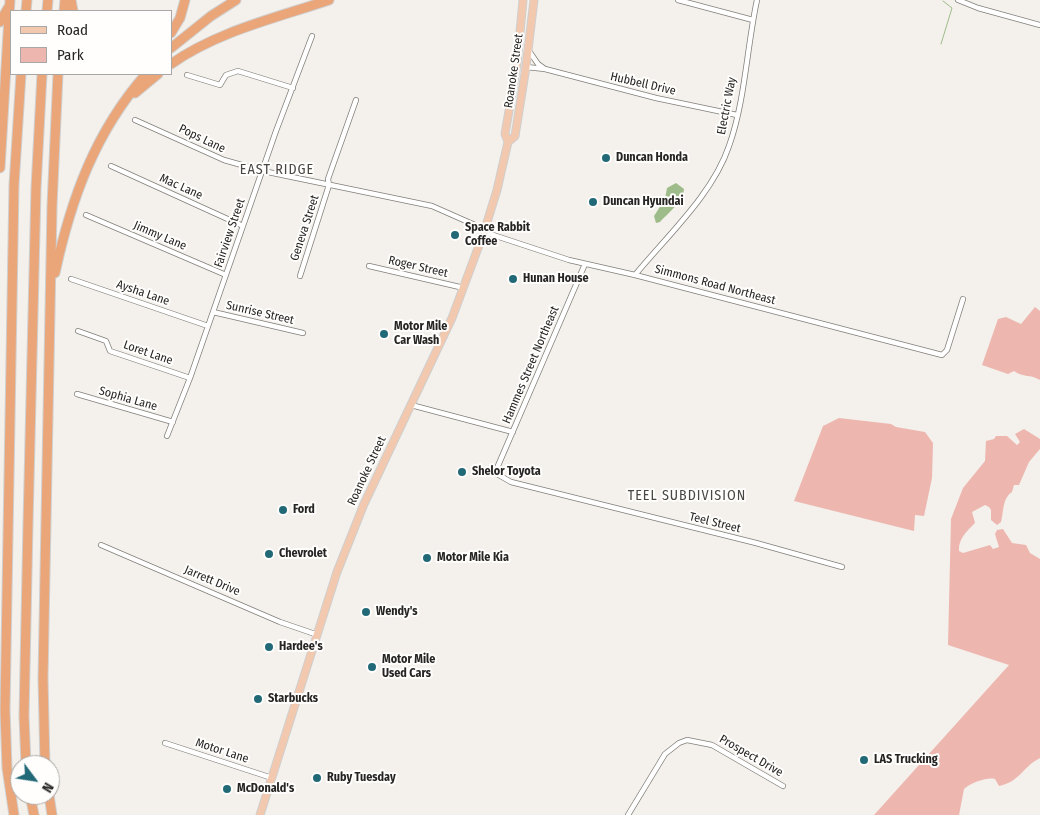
<!DOCTYPE html>
<style>
body{margin:0}
#map{position:relative;width:1040px;height:815px;overflow:hidden;background:#f4f0eb;font-family:"Fira Sans Condensed",sans-serif}
canvas{display:block}
.legend{position:absolute;left:10px;top:10px;width:162px;height:65px;box-sizing:border-box;background:#fffefd;border:1px solid #a8a7a6;margin:0;padding:6px 9px;list-style:none;font-size:15px;color:#262523}
.legend li{display:flex;align-items:center;gap:10px;height:25px}
.legend b{width:25px;border:1px solid #a8a7a6}
.north{position:absolute;left:10px;top:755px;width:50px;height:50px;box-sizing:border-box;background:#fffefd;border:1px solid #a8a7a6;border-radius:50%;rotate:121deg;font-size:14px;font-weight:700;line-height:20px;text-align:center;color:#262523}
.north::after{content:'';display:block;margin:auto;width:18px;height:22px;background:#226977;clip-path:polygon(50% 0,100% 100%,50% 72%,0 100%)}
</style>
<div id="map">
<canvas width="1040" height="815"></canvas>
<ul class="legend">
<li><b style="height:6px;background:#f2c9af"></b>Road</li>
<li><b style="height:14px;background:#edb7b0"></b>Park</li>
</ul>
<div class="north">N</div>
</div>
<script>
const context = document.querySelector('canvas').getContext('2d');
context.lineJoin = 'round';
function paint(path, color) { context.fillStyle = color; context.fill(path, 'evenodd'); }
function strokePath(path, color, width, dash) { context.strokeStyle = color; context.lineWidth = width; context.lineCap = dash ? 'butt' : 'round'; context.setLineDash(dash || []); context.stroke(path); }
function drawText(font, color, halo, rows, align = 'center') {
  context.font = font + ' "Fira Sans Condensed",sans-serif'; context.lineWidth = 4; context.setLineDash([]); context.textBaseline = 'middle'; context.strokeStyle = halo; context.fillStyle = color; for (const [text, x, y, turn = 0] of rows) {
    context.save(); context.translate(x, y); context.rotate((+turn || 0) * Math.PI / 180); context.textAlign = isNaN(turn) ? turn : align; if (halo) context.strokeText(text, 0, 0); context.fillText(text, 0, 0); context.restore();
  }
}
paint(new Path2D(`
 M1035 307 1040 311V380C1030 374 1024 378 1014 371L1008 374 982 365 998 319 1006 317 1021 324Z
 M839 418 891 424 896 427 925 432 933 443 932 478 924 516 915 515 914 531 794 501 823 426Z
 M1024 429 1040 439V449L1029 462 1019 485H1014L1012 492C1002 499 1004 511 1001 522L997 525 991 520V510L989 507 985 505 972 512 975 523C967 531 958 539 959 551L963 553 990 545 993 549 999 547 995 534 997 530 1003 529 1012 543 1026 545 1030 553 1040 559V758C1021 768 1021 781 999 786L995 779C986 777 971 783 964 789L959 815H874L1009 665 948 645 951 519 963 488 985 461 986 441 994 439 996 436H1007L1017 445 1020 442 1015 434Z`), '#edb7b0');
paint(new Path2D(`
 M676 183 684 189C683 202 668 213 660 222L656 223 654 216 665 199 667 188Z`), '#9ebc8a');
strokePath(new Path2D(`
 M941 44 952 8 943 1`), '#9ebc8a', 1);
const street = new Path2D(`
 M678 0 753 20
 M958 0 978 8 1040 25
 M529 51 538 64 545 69
 M526 67 545 69 656 98 737 115
 M187 75 220 85 226 75 238 71 293 88
 M135 120 224 160 263 171 432 206 475 225 484 232 569 260 635 275 942 355 947 350 963 299
 M111 166 243 226
 M86 215 226 275
 M585 264 497 468V474L511 482 756 543 842 567
 M369 266 464 288
 M635 275C667 236 713 194 729 146 745 102 747 46 757 0
 M300 276 329 185 328 179 356 100
 M71 279 208 326
 M213 312 303 333
 M78 331 106 341 110 351 190 378
 M77 394 173 422
 M411 405 513 432
 M167 436 190 378 276 131 312 36
 M101 545 280 622 315 634
 M165 743 272 778
 M628 815 665 754 679 743 687 740 712 745 783 786`);
const primary = new Path2D(`
 M508 142 505 134 517 64 523 0
 M260 815 337 572 364 504 452 318 484 232 497 190 508 142 515 136 526 67 534 0`);
const highway = new Path2D(`
 M71 0 73 11
 M26 11 27 0
 M47 11 48 0
 M64 11 65 0
 M0 22 8 8
 M171 33 180 18 185 0
 M171 48 211 16 236 0
 M171 64C218 31 276 18 329 0
 M135 93 158 74
 M0 168 10 0
 M55 273C71 199 95 132 146 74
 M26 765 24 716 28 524 36 188 42 74
 M45 765 43 678 52 206 58 74
 M30 795 34 815
 M49 795 52 815
 M14 815 7 768 5 710 14 185 21 74`);
strokePath(street, '#827f7a', 6);
strokePath(primary, '#cfcfcf', 9);
strokePath(highway, '#cfcfcf', 11);
strokePath(street, '#fff', 4.5);
strokePath(primary, '#f2c9af', 7);
strokePath(highway, '#eaa579', 9);
for (const [x, y, r, color] of [
 [606,158,5,"#226977"],
 [593,202,5,"#226977"],
 [455,235,5,"#226977"],
 [513,279,5,"#226977"],
 [384,334,5,"#226977"],
 [462,472,5,"#226977"],
 [283,510,5,"#226977"],
 [269,554,5,"#226977"],
 [427,558,5,"#226977"],
 [366,612,5,"#226977"],
 [269,647,5,"#226977"],
 [372,667,5,"#226977"],
 [258,699,5,"#226977"],
 [864,760,5,"#226977"],
 [317,778,5,"#226977"],
 [227,789,5,"#226977"]
]) { const dot = new Path2D(); dot.arc(x, y, r, 0, 2 * Math.PI); context.fillStyle = color; context.fill(dot); strokePath(dot, '#fffefd', 2); }
drawText('12px', '#262523', '#fffefd', [
 ["Roanoke Street",514,71,-82],
 ["Hubbell Drive",643,84,13],
 ["Electric Way",727,106,-79],
 ["Pops Lane",202,139,26],
 ["Mac Lane",181,187,24],
 ["Geneva Street",305,228,-72],
 ["Fairview Street",230,233,-71],
 ["Jimmy Lane",160,236,23],
 ["Roger Street",418,267,13],
 ["Simmons Road Northeast",715,285,15],
 ["Aysha Lane",143,293,19],
 ["Sunrise Street",260,313,13],
 ["Loret Lane",148,353,19],
 ["Hammes Street Northeast",531,365,-67],
 ["Sophia Lane",128,399,16],
 ["Roanoke Street",367,471,-65],
 ["Teel Street",715,523,14],
 ["Jarrett Drive",212,581,23],
 ["Motor Lane",222,751,18],
 ["Prospect Drive",751,756,30]
]);
drawText('bold 12px', '#262523', '#fffefd', [
 ["Duncan Honda",616,158],
 ["Duncan Hyundai",603,202],
 ["Space Rabbit",465,228],
 ["Coffee",465,242],
 ["Hunan House",523,279],
 ["Motor Mile",394,327],
 ["Car Wash",394,341],
 ["Shelor Toyota",472,472],
 ["Ford",293,510],
 ["Chevrolet",279,554],
 ["Motor Mile Kia",437,558],
 ["Wendy's",376,612],
 ["Hardee's",279,647],
 ["Motor Mile",382,660],
 ["Used Cars",382,674],
 ["Starbucks",268,699],
 ["LAS Trucking",874,760],
 ["Ruby Tuesday",327,778],
 ["McDonald's",237,789]
], 'left');
context.letterSpacing = '1px';
drawText('14px', '#4a4743', '#fffefd', [
 ["EAST RIDGE",277,170],
 ["TEEL SUBDIVISION",687,496]
]);
context.letterSpacing = '0px';
</script>
